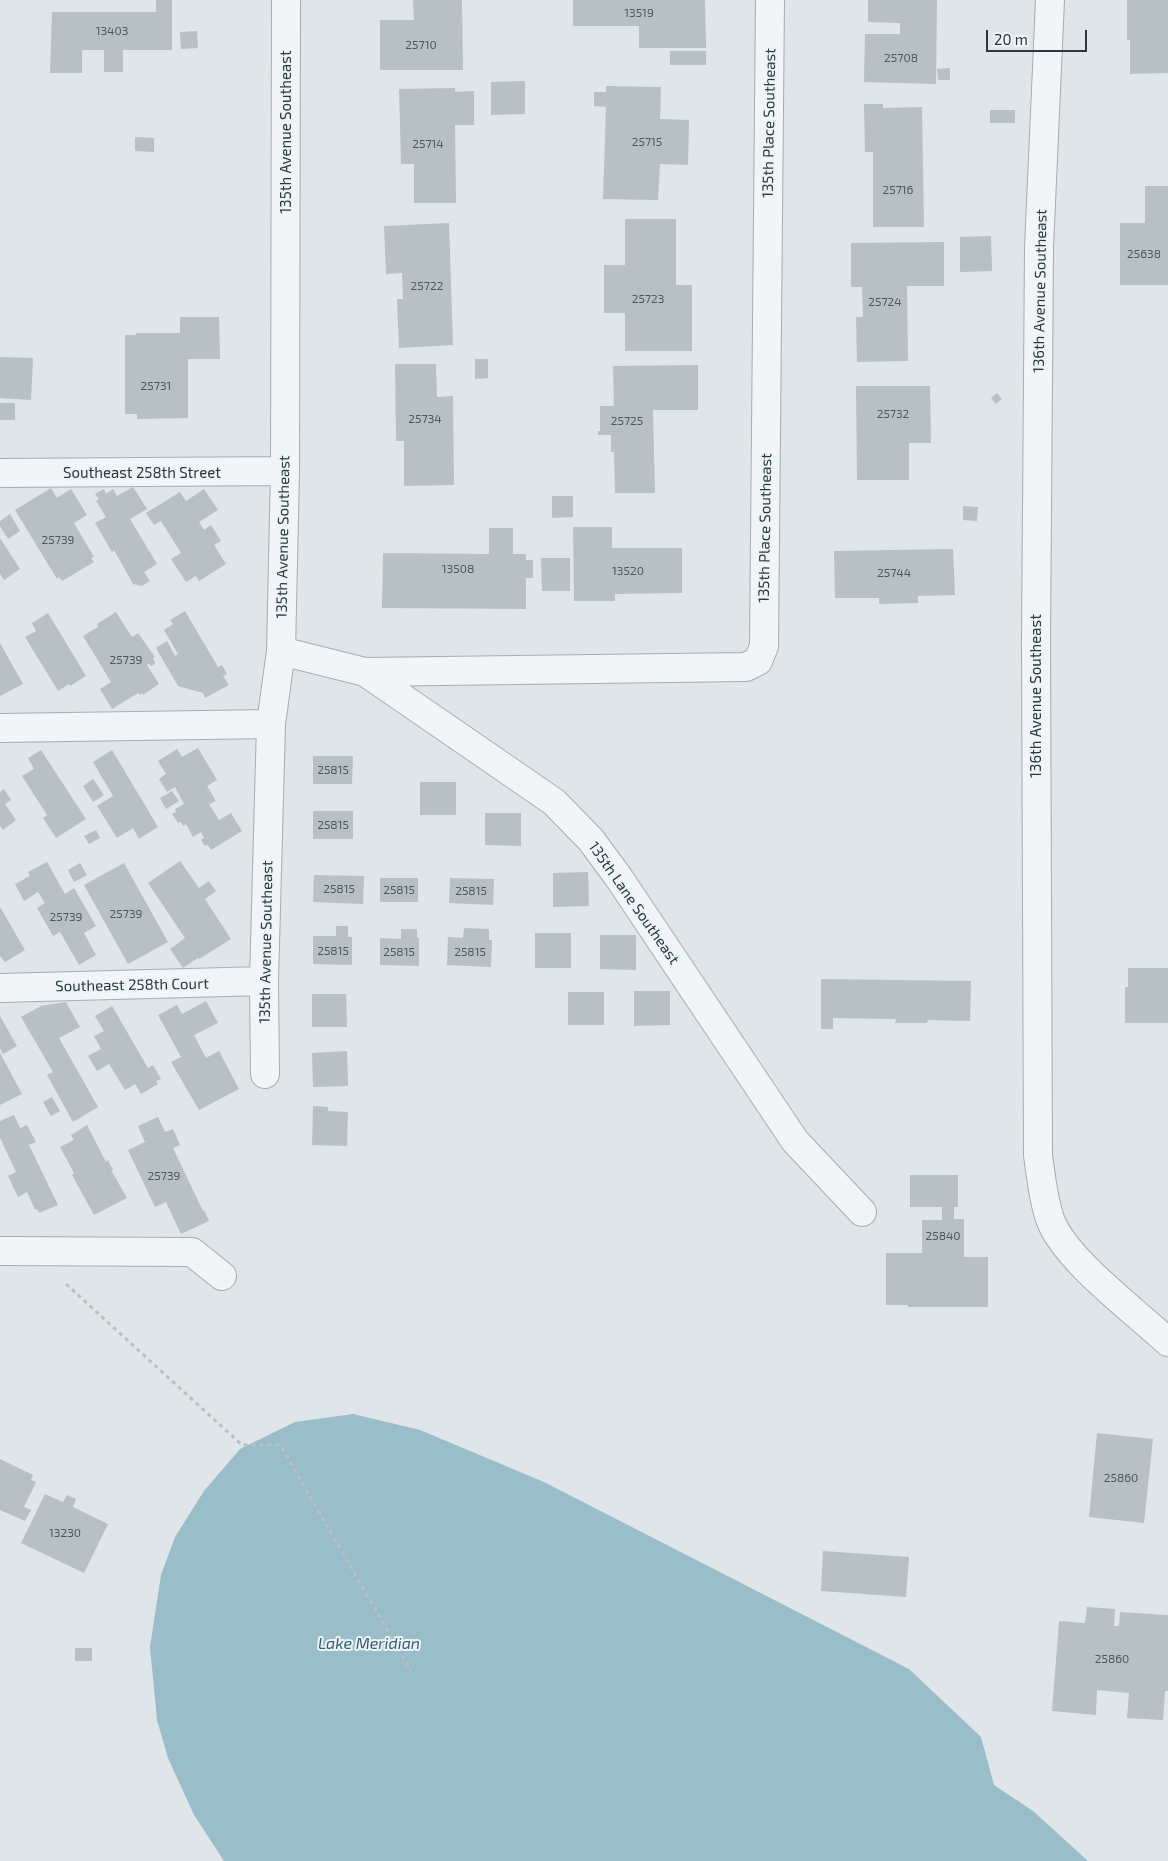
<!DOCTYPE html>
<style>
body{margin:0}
#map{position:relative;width:1168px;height:1861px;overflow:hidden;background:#dfe5e8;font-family:"Exo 2",sans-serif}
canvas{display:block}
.scale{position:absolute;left:986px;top:30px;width:101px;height:22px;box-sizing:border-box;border:2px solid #283740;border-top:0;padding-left:6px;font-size:15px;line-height:18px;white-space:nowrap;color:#283740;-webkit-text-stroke:4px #eef4f6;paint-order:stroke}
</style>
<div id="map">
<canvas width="1168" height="1861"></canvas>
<div class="scale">20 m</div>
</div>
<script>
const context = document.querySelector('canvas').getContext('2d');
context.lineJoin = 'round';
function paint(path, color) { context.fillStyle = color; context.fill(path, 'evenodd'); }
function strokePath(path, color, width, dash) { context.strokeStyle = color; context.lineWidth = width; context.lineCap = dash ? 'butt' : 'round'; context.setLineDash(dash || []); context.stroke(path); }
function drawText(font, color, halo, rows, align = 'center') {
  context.font = font + ' "Exo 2",sans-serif'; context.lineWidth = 4; context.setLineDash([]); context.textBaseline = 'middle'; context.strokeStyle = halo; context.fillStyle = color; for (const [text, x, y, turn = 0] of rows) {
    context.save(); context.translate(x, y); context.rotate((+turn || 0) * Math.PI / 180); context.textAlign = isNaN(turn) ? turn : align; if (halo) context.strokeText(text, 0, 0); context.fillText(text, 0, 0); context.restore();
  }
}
paint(new Path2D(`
 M353 1414 420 1430 544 1482 909 1669 981 1737 994 1785 1033 1811 1088 1861H224L194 1815 168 1758 157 1720 150 1647 161 1575 175 1537 204 1491 240 1449 295 1422Z`), '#99bdc9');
paint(new Path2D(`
 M156 0H172V50H123V72H104V50H82V73H50L52 12H156Z
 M413 0H462L463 70H380V20H414Z
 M573 0H705L706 48H639V26H573Z
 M868 0H937L936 84 864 82 865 34H900V23L868 22Z
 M1127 0H1168V73L1130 74V40H1127Z
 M197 31 198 48 181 49 180 32Z
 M670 51H706V65H670Z
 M950 68V80H938L937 69Z
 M525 81V114L491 115V82Z
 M606 86 661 87 660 119 689 120 688 165 660 164 658 200 603 199 606 107 594 106V92H606Z
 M455 88V92L474 91V125H455L456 203H414V164H401L399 89Z
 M864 104H883V108L922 107 924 227H873V152H865Z
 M990 110H1015V123H990Z
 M135 137 154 138V152L135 151Z
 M1145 186H1168V285H1120V223H1145Z
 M625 219H676V285H692V351H625V313H604V265H625Z
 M449 223 453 345 399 348 397 299H403L402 273 386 274 384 226Z
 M991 236 992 271 960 272V237Z
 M944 242V286H907L908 361 857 362 856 317H863L862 287H851V243Z
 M180 317H219L220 359H188V418L137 419V414H125V335H136V333H180Z
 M0 357 33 358 31 400 0 398Z
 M475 359H488V378L475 379Z
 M395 364H436L437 397 453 396 454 485 404 486V441H396Z
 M698 365V410H653L655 493H615L614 452H611V435H598V431H600V406H614L613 366Z
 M856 386H930L931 443H909V480H857Z
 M997 393 1002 399 996 404 991 398Z
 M0 403H15V420H0Z
 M133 487 147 509 130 519 157 564 144 572 150 581 142 586 133 584 114 550 112 552 95 523 106 517 96 501 99 499 95 494 104 489 106 494 113 489 117 496Z
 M51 488 57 498 71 489 87 515 74 523 94 557 91 558 94 562 62 581 59 577 57 579 15 510Z
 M204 489 218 510 199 522 204 530 211 525 221 541 214 545 226 564 199 581 196 576 186 582 171 559 181 553 161 521 154 525 146 513 180 492 186 501Z
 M552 496H573V517L552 518Z
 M963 506 978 507 977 521 963 520Z
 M10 514 20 531 8 539 0 526V521Z
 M573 527H612V548H682V593L615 594V601H574Z
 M489 528H513V554H526V560H533V578H526V609L382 608 383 553 489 554Z
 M0 538 20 569 4 580 0 574Z
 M953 549 955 595 918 596V603L879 604V598H835L834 551Z
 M541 558H570V591H542Z
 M185 611 218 667 222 665 227 674 223 676 229 685 205 698 203 693 178 686 156 648 167 641 175 656 178 654 164 630 173 624 170 620Z
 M116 612 132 637 138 633 155 657H153L155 664 151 666 149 663 147 665 159 684 143 695 142 693 140 695 138 693 112 709 100 689 111 682 83 636 98 627 97 624Z
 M48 613 86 676 70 686 69 684 58 691 25 637 36 631 32 623Z
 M0 643 23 684 0 696Z
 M198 748 217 780 207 786 216 801 209 804 219 820 231 813 242 831 211 850 208 845 205 846 201 840 204 838 201 832 193 837 186 824 183 826 181 822 178 823 172 814 176 812 175 809 184 804 175 787 167 792 159 779 166 774 158 761 177 749 182 757Z
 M41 750 86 819 56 838 43 818 47 815 22 776 34 769 28 758Z
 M112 750 158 827 139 839 133 828 117 838 97 806 113 796 93 762Z
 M313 756H353L352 784H313Z
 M93 779 104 795 93 802 83 786Z
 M420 782H456V815H420Z
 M4 789 11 800 5 804 16 820 3 830 0 826V792Z
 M172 791 179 801 166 809 160 798Z
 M313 811H353V839H313Z
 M485 813H521V846L485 845Z
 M96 830 100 838 89 844 84 836Z
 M180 861 199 888 209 881 216 891 205 899 231 939 199 959 198 958 183 968 170 949 185 938 148 883Z
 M47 862 65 894 74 888 96 926 84 933 96 955 79 965 60 932 53 936 37 908 45 903 38 892 24 901 15 884 30 876 28 872Z
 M80 863 87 875 74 882 68 870Z
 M124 863 168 942 128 964 84 885Z
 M588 872 589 906 553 907V873Z
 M314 875 364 876 363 904 313 902Z
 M380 878H418V902H380Z
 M450 878 494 879 493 905 449 903Z
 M0 907 25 950 5 962 0 956Z
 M336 926H348V937H352V965L313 964V936H336Z
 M464 928 489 929V940H492L491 967 447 965 448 937 463 938Z
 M401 929H417V938H419V966L380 965V938L401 939Z
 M535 933H571V968H535Z
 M600 935H636V970L600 969Z
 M1128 968H1168V1023H1125V987H1128Z
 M821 979 971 981 970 1021 928 1020 927 1023H895L896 1019 833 1018V1029H821Z
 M634 991H670V1025L634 1026Z
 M568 992H604V1025H568Z
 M312 994H346L347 1027H312Z
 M206 1001 218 1023 194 1035 206 1058 219 1051 239 1089 199 1110 171 1062 181 1057 158 1015 177 1005 182 1014Z
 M66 1002 80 1027 59 1038 98 1107 73 1122 47 1075 53 1072 21 1017 41 1006Z
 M112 1006 148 1068 153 1065 161 1079 156 1081 158 1084 141 1094 135 1084 125 1090 109 1064 97 1071 88 1056 101 1049 94 1036 104 1031 95 1016Z
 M0 1016 17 1046 3 1054 0 1048Z
 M347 1051 348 1086 313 1087 312 1053Z
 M0 1053 22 1094 0 1105Z
 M52 1097 60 1111 51 1116 43 1102Z
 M313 1106 328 1107V1111L348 1112 347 1146 312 1145Z
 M14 1115 20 1128 27 1125 36 1142 29 1145 58 1205 39 1213 37 1209 35 1210 27 1192 18 1197 8 1176 16 1172 0 1138V1121Z
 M158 1117 165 1132 173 1129 180 1145 173 1148 203 1211 204 1210 209 1221 181 1234 166 1202 155 1207 128 1150 145 1142 138 1126Z
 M87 1125 106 1162 108 1160 113 1170H111L127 1198 94 1215 72 1175 74 1173 60 1147 74 1140 71 1135Z
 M910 1175H958V1207H954V1219H964V1257H988V1307H908V1305H886V1253H922V1220H942V1207H910Z
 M1097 1433 1153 1439 1144 1523 1089 1517Z
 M0 1459 33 1475 31 1480 36 1482 24 1507 31 1510 25 1521 0 1510Z
 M45 1494 63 1502 67 1495 76 1499 73 1507 108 1524 84 1573 21 1543Z
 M823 1551 909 1557 906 1597 821 1591Z
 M1087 1607 1115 1609 1114 1626H1119L1120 1612 1168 1615V1691H1165L1163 1720 1127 1718 1129 1693 1097 1690 1096 1715 1052 1711 1059 1621 1085 1623Z
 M75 1648H92V1661H75Z`), '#b6c0c5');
const minor = new Path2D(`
 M1050 0 1039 248 1036 641 1038 1155C1041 1176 1043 1199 1050 1219 1064 1259 1136 1312 1168 1342
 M0 473 285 471
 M281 651 365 672 554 802 591 840 619 878 795 1141 862 1212
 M365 672 746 667 758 661 764 646 770 0
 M0 728 271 724
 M0 988 264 981
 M265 1074 264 981 271 724 281 651 285 471 286 0
 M0 1251 192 1252 222 1276`);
strokePath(minor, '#a4adb2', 30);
strokePath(new Path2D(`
 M66 1284 242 1445H280L411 1671`), '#b9c0c4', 3, [4, 4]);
strokePath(minor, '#f2f5f7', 28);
drawText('12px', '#4c5961', null, [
 ["13519",639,13],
 ["13403",112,31],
 ["25710",421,45],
 ["25708",901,58],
 ["25715",647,142],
 ["25714",428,144],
 ["25716",898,190],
 ["25638",1144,254],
 ["25722",427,286],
 ["25723",648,299],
 ["25724",885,302],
 ["25731",156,386],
 ["25732",893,414],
 ["25734",425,419],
 ["25725",627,421],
 ["25739",58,540],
 ["13508",458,569],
 ["13520",628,571],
 ["25744",894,573],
 ["25739",126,660],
 ["25815",333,770],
 ["25815",333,825],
 ["25815",339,889],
 ["25815",399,890],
 ["25815",471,891],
 ["25739",126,914],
 ["25739",66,917],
 ["25815",333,951],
 ["25815",399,952],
 ["25815",470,952],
 ["25739",164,1176],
 ["25840",943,1236],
 ["25860",1121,1478],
 ["13230",65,1533],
 ["25860",1112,1659]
]);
drawText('15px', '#283740', '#eef4f6', [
 ["135th Place Southeast",769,123,-89],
 ["135th Avenue Southeast",286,132,-90],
 ["136th Avenue Southeast",1040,291,-89],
 ["Southeast 258th Street",142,473],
 ["135th Place Southeast",765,528,-89],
 ["135th Avenue Southeast",283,537,-89],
 ["136th Avenue Southeast",1036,696,-90],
 ["135th Lane Southeast",634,903,55],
 ["135th Avenue Southeast",266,942,-89],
 ["Southeast 258th Court",132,985,-1]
]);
drawText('italic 16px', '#316174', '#eef4f6', [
 ["Lake Meridian",369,1644]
]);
</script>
